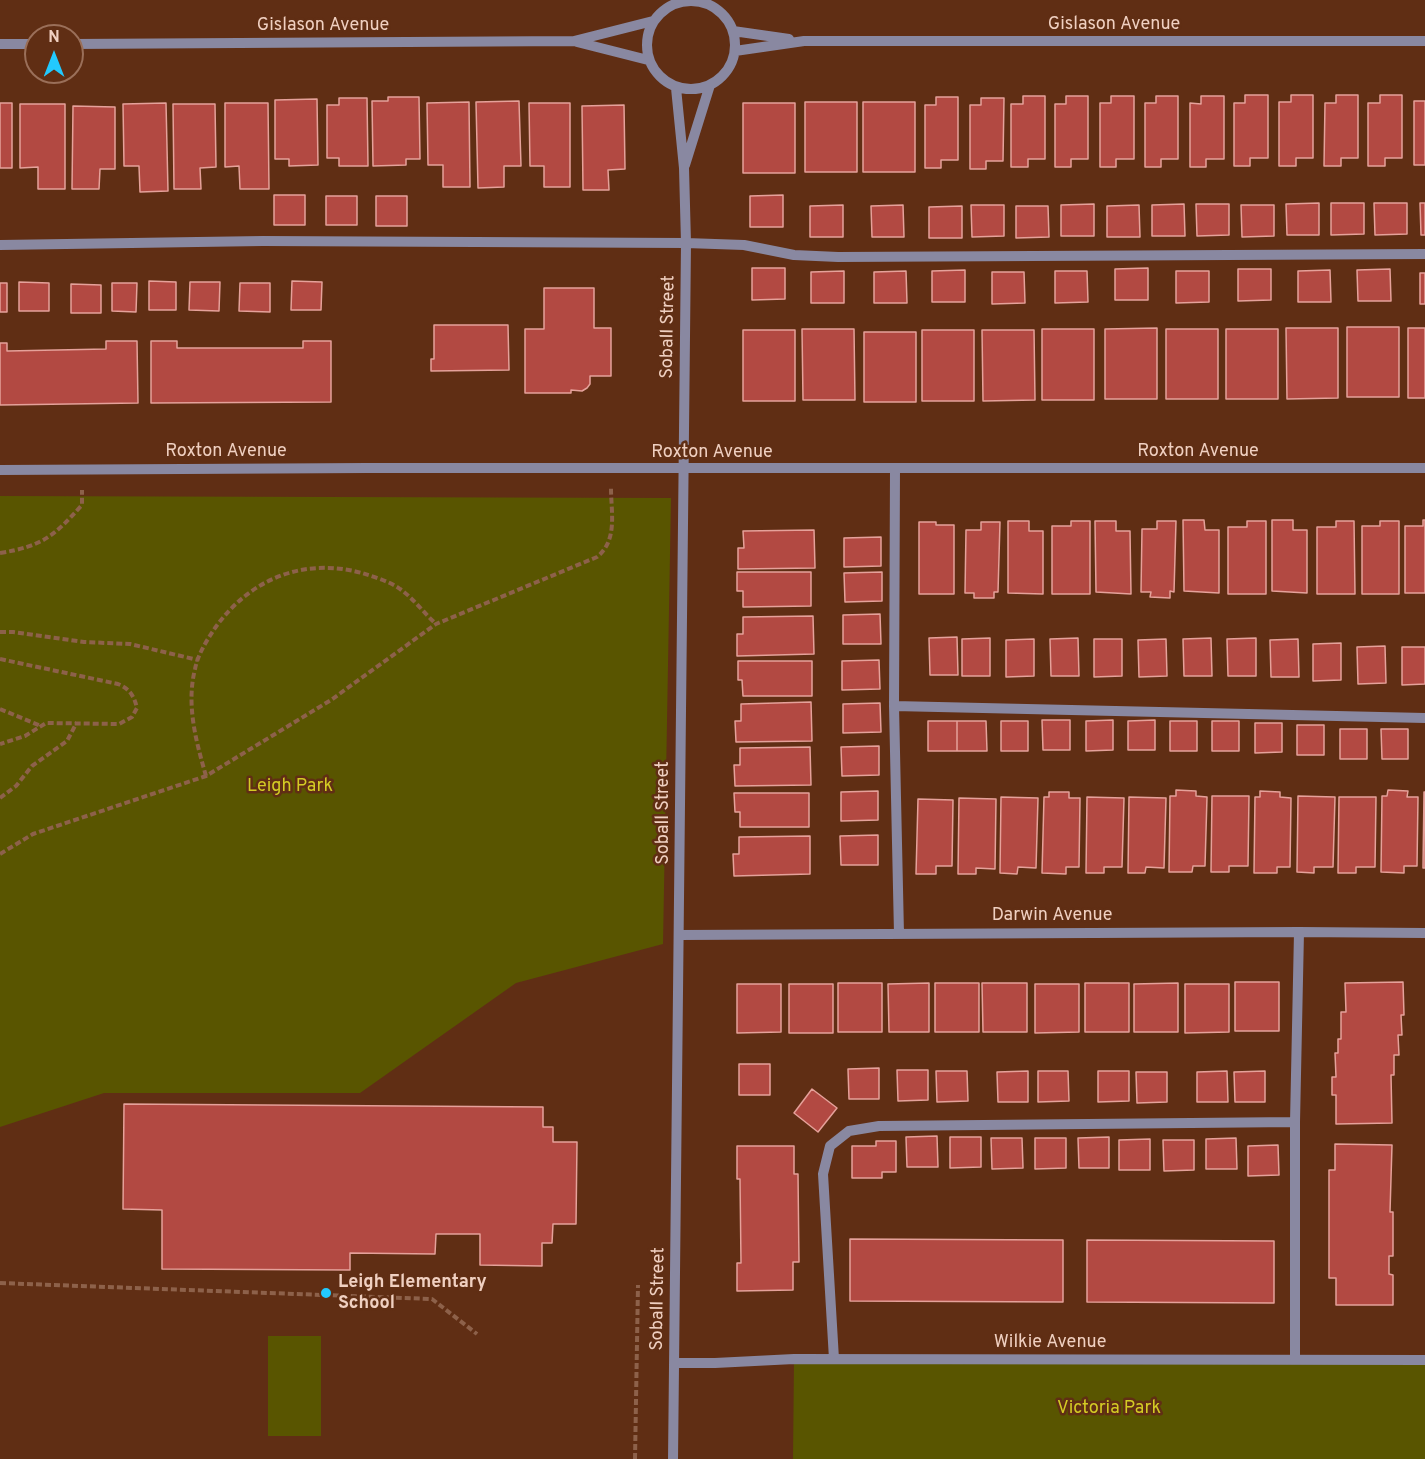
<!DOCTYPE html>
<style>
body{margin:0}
#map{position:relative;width:1425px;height:1459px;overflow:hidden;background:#602e14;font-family:Overpass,sans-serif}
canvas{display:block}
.north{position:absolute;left:24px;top:24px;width:60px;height:60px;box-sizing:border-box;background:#602e14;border:2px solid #9a6f59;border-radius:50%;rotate:0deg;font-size:16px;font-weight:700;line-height:24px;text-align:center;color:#f0d0c1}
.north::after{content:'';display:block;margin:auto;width:21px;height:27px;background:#22c9fe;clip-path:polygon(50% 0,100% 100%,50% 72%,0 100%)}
</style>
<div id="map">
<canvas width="1425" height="1459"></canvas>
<div class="north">N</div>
</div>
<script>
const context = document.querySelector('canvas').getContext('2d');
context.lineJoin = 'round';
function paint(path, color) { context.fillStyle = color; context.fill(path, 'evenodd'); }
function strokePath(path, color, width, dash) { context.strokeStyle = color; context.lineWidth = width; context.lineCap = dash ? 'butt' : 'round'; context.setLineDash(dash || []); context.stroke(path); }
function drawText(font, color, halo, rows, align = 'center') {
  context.font = font + ' Overpass,sans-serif'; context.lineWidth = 5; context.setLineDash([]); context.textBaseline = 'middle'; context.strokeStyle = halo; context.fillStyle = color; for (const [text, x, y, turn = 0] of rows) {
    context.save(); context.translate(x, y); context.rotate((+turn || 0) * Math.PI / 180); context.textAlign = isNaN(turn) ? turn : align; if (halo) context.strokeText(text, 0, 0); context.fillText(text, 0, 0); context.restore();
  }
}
paint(new Path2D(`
 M0 496 671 498 663 944 516 983 360 1093H104L0 1127Z
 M268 1336H321V1436H268Z
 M794 1359 1425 1360V1459H793Z`), '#595500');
const building = new Path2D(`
 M1245 95H1268V158H1250V166H1234V103H1245Z
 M1291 95H1313V158H1296V166H1279V102H1291Z
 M1336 95H1358V158H1341V166H1324L1325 103H1336Z
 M1380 95H1402V158H1385V166H1368V103H1380Z
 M1023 96H1045V159H1028V167H1011V104H1023Z
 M1066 96H1088V159H1071V167H1055V104H1066Z
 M1111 96H1134V159H1116V167H1100V103H1111Z
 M1156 96H1178V159H1161V167H1145V103H1156Z
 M1201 96H1224V159H1206V167H1190V103L1201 104Z
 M388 97H419L420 159H406V165L373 166 372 101H388Z
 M936 97H958V160H941V168H925V105H936Z
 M339 98H367L368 166H339V158H327V105H339Z
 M981 98H1004L1003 161H986V169H970V105H981Z
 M317 99 318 165 289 166V159H275V100Z
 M519 101 521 166H504V187L478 188 476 102Z
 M1414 101H1425V165H1414Z
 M469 102 470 187H443V165H428L427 103Z
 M805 102H857V172H805Z
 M863 102H915V172H863Z
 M0 103H12V168H0Z
 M166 103 168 191 140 192 139 166H124L123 104Z
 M225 103H268L269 189H240L239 166 225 167Z
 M529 103H570V187H544V166H530Z
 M743 103H795V173H743Z
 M20 104H65V189H38V167L20 168Z
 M173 104H215L216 167 200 168 201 189H174Z
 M624 105 625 169 608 170 609 190H583L582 106Z
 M73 106 115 107V169H100L99 189H72Z
 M274 195H305V225H274Z
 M783 195V227H750V196Z
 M326 196H357V225H326Z
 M376 196H407V226H376Z
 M1319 203V235H1287L1286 204Z
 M1331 203H1364V234L1331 235Z
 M1374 203H1407V234L1375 235Z
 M1420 203H1425V235H1421Z
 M1094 204V236H1061V205Z
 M1184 204 1185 236H1152V205Z
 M1196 204H1229V235L1197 236Z
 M843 205V237H810V206Z
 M903 205 904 237H872L871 206Z
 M971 205H1004V236L972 237Z
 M1139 205 1140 237H1107V206Z
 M1241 205H1274V236L1242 237Z
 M962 206V238H929V207Z
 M1016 206H1048L1049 237 1016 238Z
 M752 268H785V299L752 300Z
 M1148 268V300H1115V269Z
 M1238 269H1271V300L1238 301Z
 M1390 269 1391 301H1358L1357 270Z
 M965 270V302H932V271Z
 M1330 270 1331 302H1298V271Z
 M844 271V303H811V272Z
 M906 271 907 303H874V272Z
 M1055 271H1087L1088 302 1055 303Z
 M1176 271H1209V302L1176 303Z
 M992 272H1024L1025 303 992 304Z
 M1420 273H1425V304H1420Z
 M149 281 176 282V310H149Z
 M292 281 322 282 321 310H291Z
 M19 282 49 283V311H19Z
 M190 282H220L219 311 189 310Z
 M0 283H7V312H0Z
 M112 283H137L136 312 112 311Z
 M240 283H270V312L239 311Z
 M71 284 101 285V313H71Z
 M544 288H594V328H611V376H590V384L587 388 582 391 571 390V393H525V329H544Z
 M434 325H508L509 370 431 371V359H434Z
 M1347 327H1399V397H1347Z
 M1157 328V399H1105V329Z
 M1286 328H1338V398L1287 399Z
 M1408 328H1425V398H1408Z
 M802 329H854L855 400H803Z
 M1042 329H1094V400H1042Z
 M1166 329H1218V399H1166Z
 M1226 329H1278V399H1226Z
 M743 330H795V401H743Z
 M922 330H974V401H922Z
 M982 330H1034L1035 400 983 401Z
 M864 332H916V402H864Z
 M106 341H137L138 403 0 405V343H7V351L106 349Z
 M151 341H177V348H303V341H331V402L151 403Z
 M1183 520H1204L1205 530H1219V593L1184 591Z
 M1272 520H1293V530H1307V593L1272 591Z
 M1423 520H1425V593H1405V526H1423Z
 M1008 521H1029V531H1043V594L1008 593Z
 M1071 521H1090V594H1052V526H1071Z
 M1095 521H1116V531H1130L1131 594 1096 592Z
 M1157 521H1176L1174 592 1170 591V598L1150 597 1151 592H1141L1142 529H1157Z
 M1247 521H1266V594H1228V527H1247Z
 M1336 521H1354L1355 594H1317V527H1336Z
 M1380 521H1399V594H1362V526H1380Z
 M919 522H936V525H954V594H919Z
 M981 522H1000L998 592H994V598H974V593H965L966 530H981Z
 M814 530 815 568 738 569V548H744L743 531Z
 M881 537V566L844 567V538Z
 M737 572H811V606L743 607V591H737Z
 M882 572V601L845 602 844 573Z
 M880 614 881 644H843V615Z
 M813 616 814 654 737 656V634H743V617Z
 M957 637 958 675H930L929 638Z
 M990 638V676H962V639Z
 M1078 638 1079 676H1051L1050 639Z
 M1211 638 1212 676H1184L1183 639Z
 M1256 638V676H1228L1227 639Z
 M1034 639V676L1006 677V640Z
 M1094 639H1122V676L1094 677Z
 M1166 639 1167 676 1139 677 1138 640Z
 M1298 639 1299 677H1271L1270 640Z
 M1341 643V680L1313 681V644Z
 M1385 646 1386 683 1358 684 1357 647Z
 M1402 647H1425V684L1402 685Z
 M879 660 880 689 842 690V661Z
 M738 661H812V696H743L742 680H738Z
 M811 702 812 741 736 742 735 721H741V704Z
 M880 703 881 732 843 733V704Z
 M1042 720H1070V750H1043Z
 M1113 720V750L1086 751V721Z
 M1155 720V750H1128V721Z
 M928 721H957V751H928Z
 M957 721H986L987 751H957Z
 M1001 721H1028V751H1001Z
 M1170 721H1197V751H1170Z
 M1212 721H1239V751H1212Z
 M1255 723H1282V752L1255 753Z
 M1297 725H1324V755H1297Z
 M1340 729H1367V759H1340Z
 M1381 729H1408V759H1382Z
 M879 746V775L842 776 841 747Z
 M810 747 811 785 735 786 734 765H740V748Z
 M1176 790 1196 791V796L1207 797 1205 866H1193L1192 872H1169L1170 796H1176Z
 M1388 790 1408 791 1407 797H1418L1417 866H1404V873L1381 872 1382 796H1387Z
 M878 791V820L841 821V792Z
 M1260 791 1280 792V797L1291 798 1290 867H1277V873H1254L1255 797H1260Z
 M1049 792H1069V798H1080L1079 867H1066V874L1042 873 1044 797H1049Z
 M1424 792H1425V868H1423Z
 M734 793H809V827H740V812H735Z
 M1212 796H1249L1248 866H1229V872H1211Z
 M1298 796 1335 797 1333 867H1314V873L1297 872Z
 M1001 797 1038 798 1036 868 1018 867 1017 874 1000 873Z
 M1087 797 1124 798 1122 867H1104V873H1086Z
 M1129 797 1166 798 1164 868 1146 867 1145 873H1128Z
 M1339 797H1376L1375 867H1356V873H1338Z
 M959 798 996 799 995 869 976 868V874H958Z
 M918 799 953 800 952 866H936V874H916Z
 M878 835V865H841L840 836Z
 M810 836V874L734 876 733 854H739V837Z
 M1235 982H1279V1031H1235Z
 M1403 982 1404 1015H1401L1402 1035H1398L1399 1055H1394V1075H1391L1392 1123 1336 1124V1095H1332V1077H1336L1335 1053H1338V1039H1341V1012H1346L1345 983Z
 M838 983H882V1032H838Z
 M929 983V1032H889L888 984Z
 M935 983H979V1032H935Z
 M982 983H1027V1032H983Z
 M1085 983H1129V1032H1085Z
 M1178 983V1032H1134V984Z
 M737 984H781V1032L737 1033Z
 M789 984H833V1033H789Z
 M1035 984H1079V1032L1035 1033Z
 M1185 984H1229V1032L1185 1033Z
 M739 1064H770V1095H739Z
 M879 1068V1099H849L848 1069Z
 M897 1070H928V1100L898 1101Z
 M936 1071H967L968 1101 937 1102Z
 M1028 1071V1102H998L997 1072Z
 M1038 1071H1068L1069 1101 1038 1102Z
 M1098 1071H1129V1101L1098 1102Z
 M1227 1071 1228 1102H1197V1072Z
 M1265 1071V1102H1235L1234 1072Z
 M1136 1072H1167V1102L1137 1103Z
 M812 1089 837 1108 818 1132 794 1113Z
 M124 1104 543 1107V1127H553V1142H577L576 1224H553L552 1243H542V1266L480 1265V1234H436L435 1254 350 1253V1270L162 1269V1210L123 1209Z
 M937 1136 938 1167H907L906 1137Z
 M950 1137H981V1167L950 1168Z
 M1109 1137V1168H1079L1078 1138Z
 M991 1138H1022L1023 1168 992 1169Z
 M1035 1138H1066V1168L1035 1169Z
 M1236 1138 1237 1169H1206V1139Z
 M1150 1139V1170H1119V1140Z
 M1163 1140H1194V1170L1164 1171Z
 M876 1141H896V1172H882V1178H852V1146H876Z
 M1335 1144 1392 1145 1390 1212H1393V1256H1389V1274L1393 1275V1305H1336V1278H1329V1170H1335Z
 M1278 1145 1279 1175 1248 1176V1146Z
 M737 1146H794V1174H798L799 1262H793V1290L737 1291V1263H741L740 1179H737Z
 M850 1239 1063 1240V1302L850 1301Z
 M1087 1240 1274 1241V1303L1087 1302Z`);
paint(building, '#b24942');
strokePath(building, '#e5a19a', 1.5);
strokePath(new Path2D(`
 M0 553C43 546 54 536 82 505V490
 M0 632H13L84 642 130 644 198 660
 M0 659 118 684C130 689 134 696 137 708L132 717 119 724 46 723 25 736 0 744
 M0 709 41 726
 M206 776C196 741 186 705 195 669 198 654 207 640 215 628 250 579 303 557 362 573 374 577 389 581 400 589 413 598 424 613 436 624
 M0 798 16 786 32 766 67 741 77 722
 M0 854 33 834 206 776 331 700 436 624 597 557C618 540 611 513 611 488
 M0 1283 432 1299 477 1334
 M635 1459 638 1285`), '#8d614a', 4, [6, 3]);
strokePath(new Path2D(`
 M647 45a44 44 0 1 1 88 0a44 44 0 1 1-88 0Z
 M733 31 789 39
 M577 42 648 60
 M0 44H36
 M72 44 574 41 653 21
 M735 51 804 41H1425
 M685 165 710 85
 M0 245 263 241 686 243 744 245 794 255 838 257 1425 254
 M895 469 894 706 899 934
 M0 470 367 468H1425
 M894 706 1425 718
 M679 935 1299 932 1425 933
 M834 1359 823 1174 830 1146 849 1131 879 1126 1295 1122
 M1295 1360V1122L1299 932
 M674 1363H715L794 1359 1425 1360
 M673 1459 686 243 684 168 676 88`), '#8988a1', 10);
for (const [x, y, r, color] of [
 [326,1293,6,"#22c9fe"]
]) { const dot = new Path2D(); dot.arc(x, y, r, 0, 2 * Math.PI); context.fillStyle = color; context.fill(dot); strokePath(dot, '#602e14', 2); }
drawText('18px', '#f0d0c1', '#602e14', [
 ["Gislason Avenue",1114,25],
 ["Gislason Avenue",323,26],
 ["Soball Street",669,327,-89],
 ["Roxton Avenue",226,452],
 ["Roxton Avenue",1198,452],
 ["Roxton Avenue",712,453],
 ["Soball Street",664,813,-90],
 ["Darwin Avenue",1052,916],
 ["Soball Street",659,1299,-89],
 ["Wilkie Avenue",1050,1343]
]);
drawText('18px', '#d3cb24', '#602e14', [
 ["Leigh Park",290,787],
 ["Victoria Park",1109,1409]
]);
drawText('bold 18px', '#f0d0c1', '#602e14', [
 ["Leigh Elementary",338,1283],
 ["School",338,1304]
], 'left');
</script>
